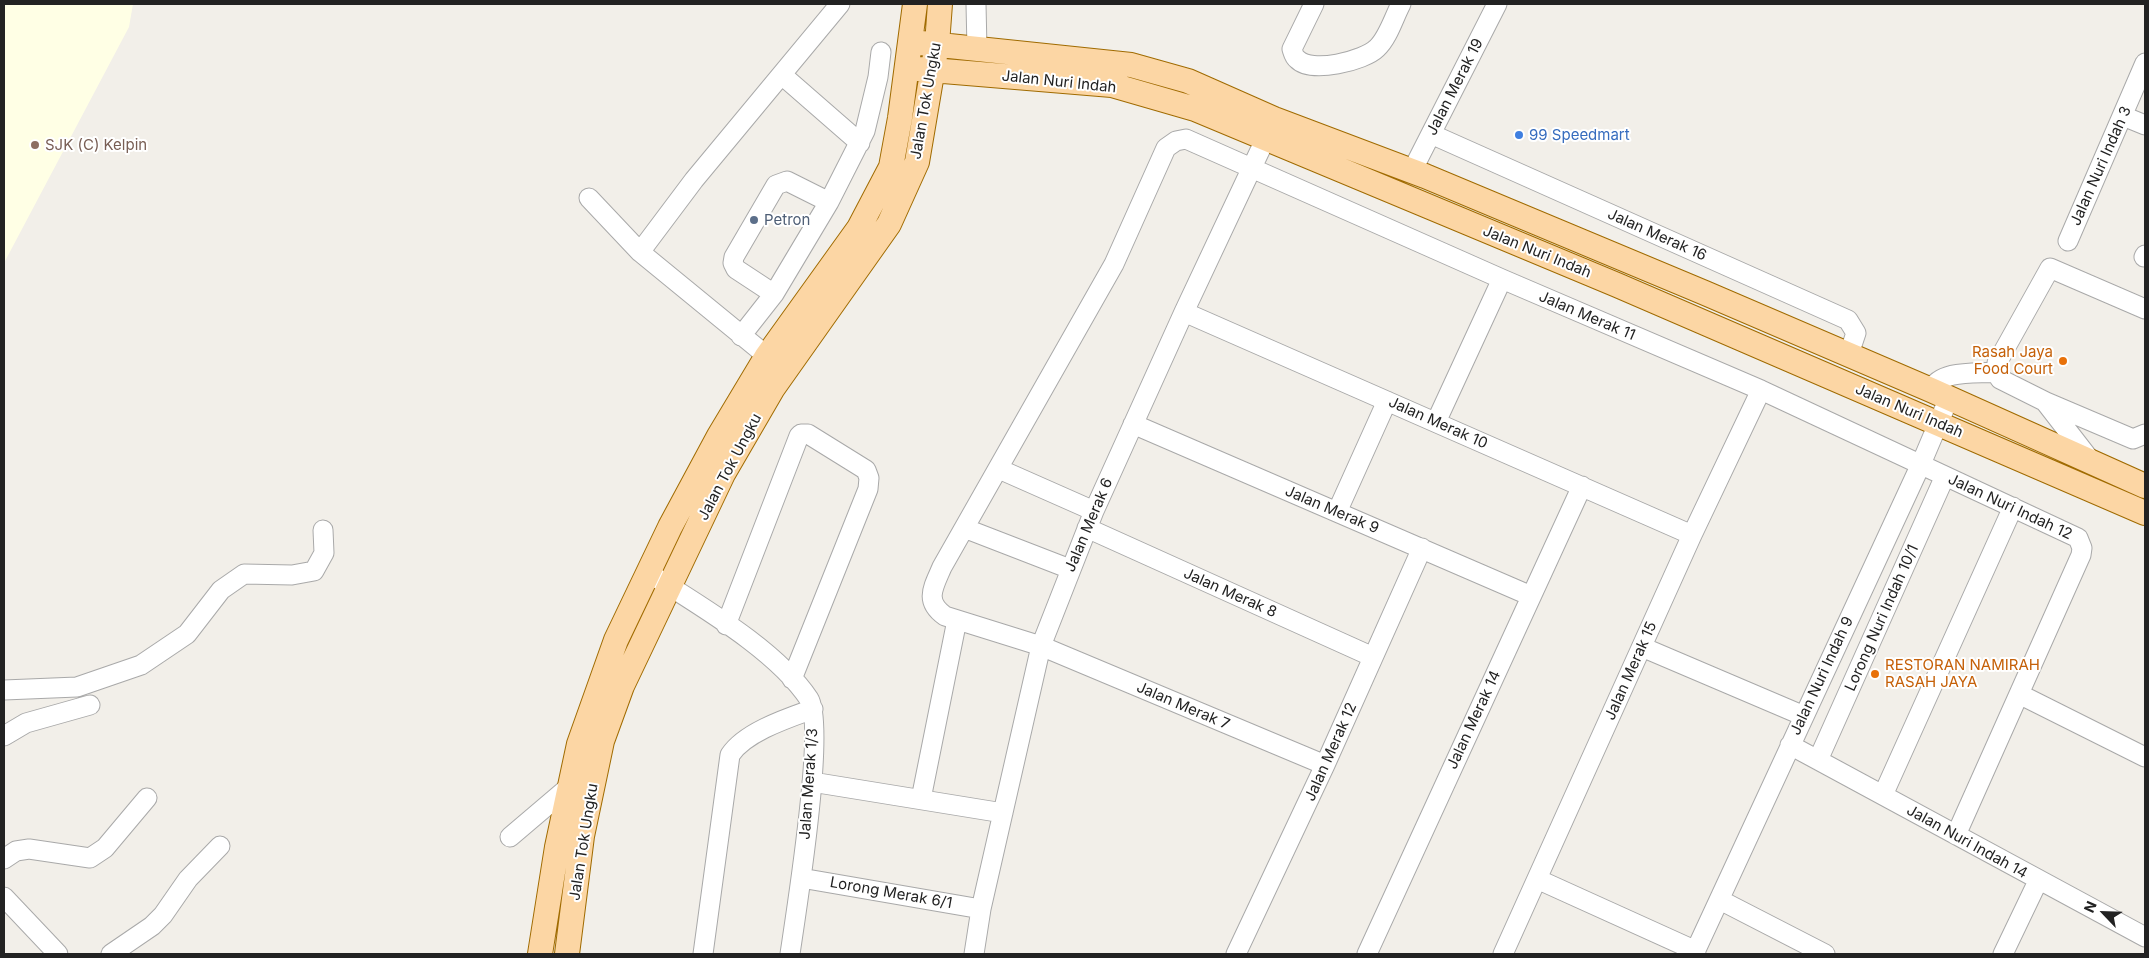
<!DOCTYPE html>
<style>
body{margin:0}
#map{position:relative;width:2149px;height:958px;overflow:hidden;background:#f2efe9;font-family:Inter,sans-serif}
canvas{display:block}
.frame{position:absolute;inset:0;border:5px solid #222;pointer-events:none}
.north{position:absolute;left:2079px;top:888px;width:50px;height:50px;-webkit-text-stroke:4px #fff;paint-order:stroke;rotate:294deg;font-size:14px;font-weight:700;line-height:20px;text-align:center;color:#222}
.north::after{content:'';display:block;margin:auto;width:18px;height:22px;background:#222;clip-path:polygon(50% 0,100% 100%,50% 72%,0 100%)}
</style>
<div id="map">
<canvas width="2149" height="958"></canvas>
<div class="frame"></div>
<div class="north">N</div>
</div>
<script>
const context = document.querySelector('canvas').getContext('2d');
context.lineJoin = 'round';
function paint(path, color) { context.fillStyle = color; context.fill(path, 'evenodd'); }
function strokePath(path, color, width, dash) { context.strokeStyle = color; context.lineWidth = width; context.lineCap = dash ? 'butt' : 'round'; context.setLineDash(dash || []); context.stroke(path); }
function drawText(font, color, halo, rows, align = 'center') {
  context.font = font + ' Inter,sans-serif'; context.lineWidth = 4; context.setLineDash([]); context.textBaseline = 'middle'; context.strokeStyle = halo; context.fillStyle = color; for (const [text, x, y, turn = 0] of rows) {
    context.save(); context.translate(x, y); context.rotate((+turn || 0) * Math.PI / 180); context.textAlign = isNaN(turn) ? turn : align; if (halo) context.strokeText(text, 0, 0); context.fillText(text, 0, 0); context.restore();
  }
}
paint(new Path2D(`
 M4 4H133L129 27 4 263Z`), '#ffffe5');
const minor = new Path2D(`
 M976 4 977 49
 M1314 4 1292 49C1293 52 1294 57 1297 59 1311 74 1364 61 1377 48 1388 38 1394 17 1401 4
 M782 75 860 143
 M2123 116 2145 125
 M1431 134 1848 320 1856 333 1849 354
 M1412 171 1497 4
 M589 198 640 252 767 356
 M2068 241 2145 63
 M640 252 694 180 840 4
 M2144 257 2145 255
 M774 294 736 269 733 263 734 257 776 185 787 181 829 202
 M2145 309 2050 268 1997 363 1996 372 2000 379 2046 402 2133 439 2145 434
 M1184 312 1692 535
 M741 336 774 294 829 202 865 131 878 77 881 52
 M1931 390C1941 369 1977 374 1996 372
 M2046 403 2091 461
 M1436 422 1502 279
 M1133 424 1531 596
 M999 469 1094 511
 M1337 512 1387 401
 M964 528 1070 569
 M1087 528 1373 657
 M649 573C698 605 776 649 809 699 826 726 796 913 790 954
 M726 625 799 436 801 434H808L866 470 869 478 868 489 792 679
 M1642 647 1804 716
 M4 690 77 687 141 665 187 634 221 590 244 574 292 575 314 571 324 553 323 530
 M2019 694 2145 757
 M4 736 26 723 90 705
 M1790 745 2145 937
 M1818 760 1945 476
 M1325 765 1041 646 945 616C924 601 933 588 942 567L1114 264 1166 148 1176 141 1186 139 1502 279 1761 390 2078 538 2082 548 2081 555 1956 835
 M812 782 1003 813
 M1883 795 2013 507
 M921 799 957 620
 M510 837 570 786
 M4 859 16 851 29 849 90 858 105 848 147 798
 M801 878 981 909
 M1537 879 1696 951
 M4 897 58 954
 M1720 900 1825 954
 M111 954 152 926 163 915 188 879 220 846
 M703 954 730 755C745 732 788 718 813 709
 M974 954 981 909 1041 646 1094 511 1184 312 1271 127
 M1236 954 1325 765 1422 548
 M1367 954 1582 486
 M1503 954 1692 535 1761 390
 M1694 954 1921 464 1949 398
 M2003 954 2038 881`);
const major = new Path2D(`
 M911 42 1131 65 1188 81 1274 119 1425 176 1705 293 1931 390 2145 486
 M907 68 1112 85 1195 109 1617 285 2145 513
 M540 954 557 847 579 744 616 640 670 527 719 436 767 356 859 228 891 167 900 118 915 4
 M567 954 582 836 602 741 622 686 723 474 773 388 889 224 917 162 937 44 940 4`);
strokePath(minor, '#a9a9a9', 21);
strokePath(major, '#a06b00', 26);
strokePath(minor, '#fff', 19);
strokePath(major, '#fcd6a4', 24);
for (const [x, y, r, color] of [
 [1519,135,5,"#3f7fe0"],
 [35,145,5,"#8d6e63"],
 [754,220,5,"#5c6f8a"],
 [2063,361,5,"#e8710a"],
 [1875,674,5,"#e8710a"]
]) { const dot = new Path2D(); dot.arc(x, y, r, 0, 2 * Math.PI); context.fillStyle = color; context.fill(dot); strokePath(dot, '#fff', 2); }
drawText('15px', '#222', '#fff', [
 ["Jalan Nuri Indah",1059,82,6],
 ["Jalan Merak 19",1455,87,-63],
 ["Jalan Tok Ungku",926,101,-80],
 ["Jalan Nuri Indah 3",2101,166,-66],
 ["Jalan Merak 16",1657,235,24],
 ["Jalan Nuri Indah",1537,252,22],
 ["Jalan Merak 11",1587,316,23],
 ["Jalan Nuri Indah",1909,411,23],
 ["Jalan Merak 10",1438,423,24],
 ["Jalan Tok Ungku",730,467,-62],
 ["Jalan Nuri Indah 12",2010,507,25],
 ["Jalan Merak 9",1332,510,23],
 ["Jalan Merak 6",1089,525,-67],
 ["Jalan Merak 8",1230,593,24],
 ["Lorong Nuri Indah 10/1",1882,618,-66],
 ["Jalan Merak 15",1631,671,-66],
 ["Jalan Nuri Indah 9",1822,676,-65],
 ["Jalan Merak 7",1183,706,23],
 ["Jalan Merak 14",1474,720,-65],
 ["Jalan Merak 12",1331,752,-66],
 ["Jalan Merak 1/3",809,784,-86],
 ["Jalan Tok Ungku",584,842,-81],
 ["Jalan Nuri Indah 14",1967,842,29],
 ["Lorong Merak 6/1",891,893,10]
]);
drawText('15px', '#366cbe', '#fff', [
 ["99 Speedmart",1529,135]
], 'left');
drawText('15px', '#785e54', '#fff', [
 ["SJK (C) Kelpin",45,145]
], 'left');
drawText('15px', '#4e5e75', '#fff', [
 ["Petron",764,220]
], 'left');
drawText('15px', '#c56008', '#fff', [
 ["Rasah Jaya",2053,352],
 ["Food Court",2053,369],
 ["RESTORAN NAMIRAH",1885,665,"left"],
 ["RASAH JAYA",1885,682,"left"]
], 'right');
</script>
